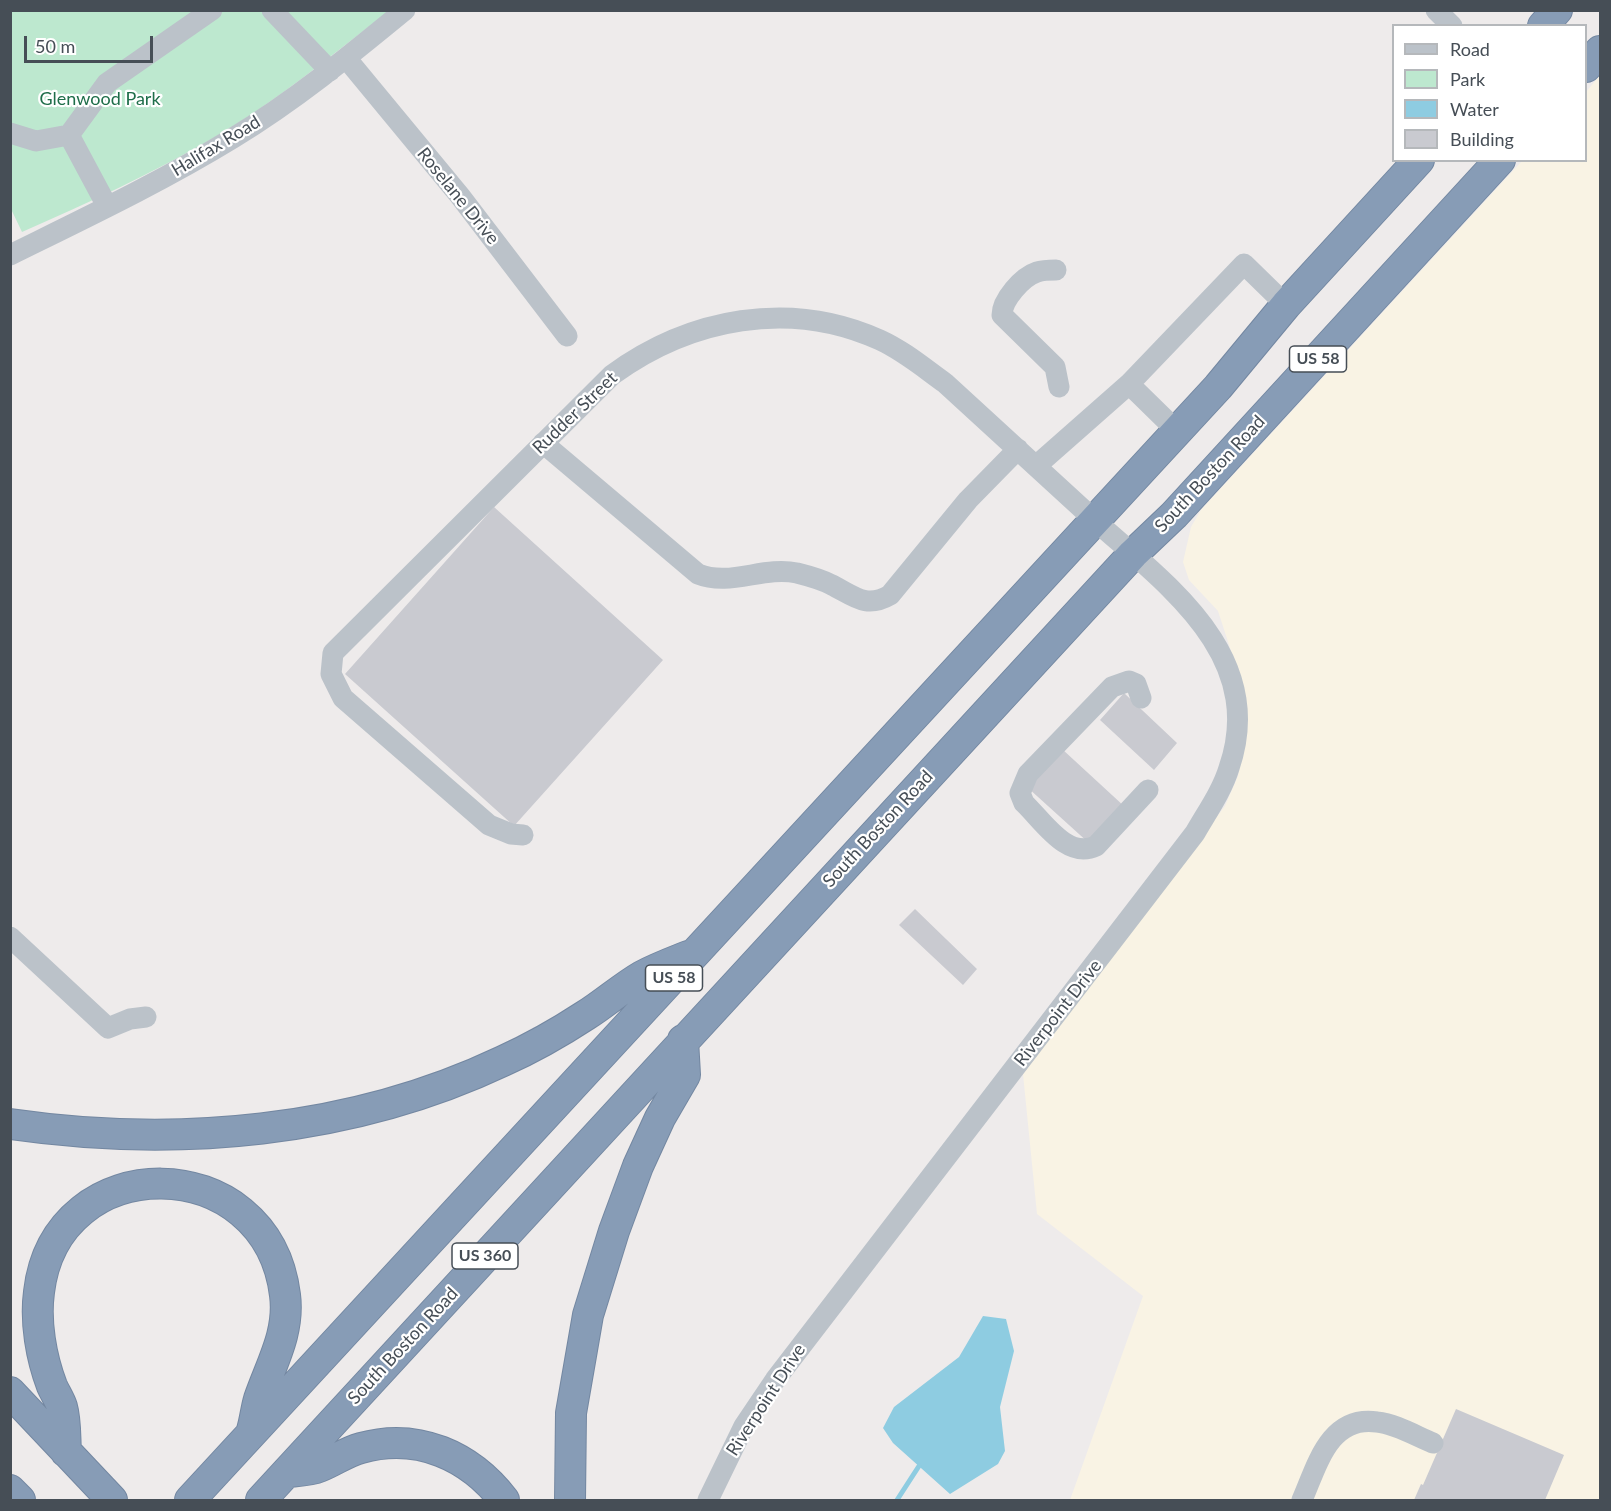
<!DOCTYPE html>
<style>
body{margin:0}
#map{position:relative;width:1611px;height:1511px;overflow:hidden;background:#eeebeb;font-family:Lato,sans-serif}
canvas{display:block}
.frame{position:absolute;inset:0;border:12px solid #464e56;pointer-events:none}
.legend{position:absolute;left:1392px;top:24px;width:195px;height:138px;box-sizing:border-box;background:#fff;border:2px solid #b5b8bb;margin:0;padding:8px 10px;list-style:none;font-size:18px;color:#464e56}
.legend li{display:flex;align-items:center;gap:12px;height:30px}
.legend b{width:30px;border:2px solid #b5b8bb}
.scale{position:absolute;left:24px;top:36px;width:129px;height:27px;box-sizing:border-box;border:3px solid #464e56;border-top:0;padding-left:8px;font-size:18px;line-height:21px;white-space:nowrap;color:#464e56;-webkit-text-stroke:4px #fff;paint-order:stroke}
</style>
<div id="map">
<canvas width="1611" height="1511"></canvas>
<div class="frame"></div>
<ul class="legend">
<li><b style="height:8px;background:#bbc2c9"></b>Road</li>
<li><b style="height:16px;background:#bde8cf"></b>Park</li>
<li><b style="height:16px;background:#8ecce1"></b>Water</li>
<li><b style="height:16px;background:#c9cad0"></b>Building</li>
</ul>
<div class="scale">50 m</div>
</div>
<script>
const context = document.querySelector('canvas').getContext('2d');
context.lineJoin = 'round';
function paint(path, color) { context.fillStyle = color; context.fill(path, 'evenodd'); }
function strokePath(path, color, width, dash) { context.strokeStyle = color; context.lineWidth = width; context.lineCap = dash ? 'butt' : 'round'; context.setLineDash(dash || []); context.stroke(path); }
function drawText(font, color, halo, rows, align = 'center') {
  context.font = font + ' Lato,sans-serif'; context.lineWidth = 4.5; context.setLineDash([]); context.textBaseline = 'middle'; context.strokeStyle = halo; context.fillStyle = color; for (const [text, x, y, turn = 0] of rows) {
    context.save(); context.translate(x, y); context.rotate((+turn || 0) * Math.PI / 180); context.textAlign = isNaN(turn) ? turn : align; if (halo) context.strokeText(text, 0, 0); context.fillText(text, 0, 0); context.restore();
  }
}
paint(new Path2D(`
 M1600 75V1500H1070L1143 1296 1037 1214 1023 1074 1225 806 1238 776 1244 745 1246 697 1218 611 1189 580 1183 562 1191 527 1201 510 1522 161 1586 160V92Z`), '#f9f3e4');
paint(new Path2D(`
 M11 11H389C333 54 277 101 215 137 153 173 88 203 22 232L11 209Z`), '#bde8cf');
paint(new Path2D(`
 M983 1316 1006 1319 1014 1351 1000 1407 1005 1451 998 1464 950 1494 893 1443 883 1428 894 1407 959 1357Z`), '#8ecce1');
strokePath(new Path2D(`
 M897 1500 919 1466`), '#8ecce1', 5);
paint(new Path2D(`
 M494 507 663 660 514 826 345 674Z
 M1124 693 1177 743 1154 770 1100 720Z
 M1062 749 1125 807 1090 844 1027 787Z
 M915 909 977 969 963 985 899 925Z
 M1456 1409 1564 1455 1545 1500H1414L1421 1484 1423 1485Z`), '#c9cad0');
const highway = new Path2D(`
 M1543 26 1557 10
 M1586 67 1600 51
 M10 1124C176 1148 351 1133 503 1061 532 1048 560 1032 586 1015 605 1003 623 987 642 976 657 968 673 962 688 956
 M10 1392 112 1500
 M66 1452C65 1438 66 1421 62 1407 60 1400 55 1393 52 1386 41 1357 35 1322 39 1292 56 1146 267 1148 285 1295 290 1333 271 1364 259 1399 256 1409 255 1420 252 1430
 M287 1472C297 1471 310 1471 319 1467 334 1461 346 1452 361 1448 418 1432 470 1456 504 1500
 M10 1490 20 1500
 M190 1500 1218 387 1286 305 1419 160
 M261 1500 1133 554 1174 515 1500 160
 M570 1500 571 1413 588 1315 614 1231 638 1166 660 1118 685 1075 683 1040`);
strokePath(highway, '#7387a1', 32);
strokePath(new Path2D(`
 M272 10 330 71
 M1436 10 1452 26
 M346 58 460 196 567 336
 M10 133 36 141 69 135
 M107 206 69 135 107 83 212 10
 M10 255C85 218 161 182 233 138 294 101 349 56 405 10
 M1056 270C1050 270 1043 270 1037 272 1022 277 1002 300 1002 315L1055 367 1059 387
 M1177 431 1129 384 1244 264 1286 305
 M543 443 698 574C730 587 763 566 797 573 809 576 821 579 832 585 854 596 866 609 890 595L968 500 1018 449
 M1036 466 1129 384
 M1141 698 1136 684 1129 681 1112 687 1028 774 1020 793 1024 803C1043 821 1067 860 1096 846L1148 790
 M523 835 511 834 489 825 343 698 331 674 333 653 612 375C690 318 790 299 880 340 904 351 924 368 945 383 997 430 1048 478 1100 525 1171 588 1267 658 1229 768 1222 791 1207 812 1195 833L775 1380 744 1426 708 1500
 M10 937 108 1028 130 1019 146 1017
 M1302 1500C1317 1466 1329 1415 1377 1422 1396 1424 1416 1436 1433 1443`), '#bbc2c9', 21);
strokePath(highway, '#879cb6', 30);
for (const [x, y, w] of [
 [1318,359,57],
 [674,978,57],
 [485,1256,66]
]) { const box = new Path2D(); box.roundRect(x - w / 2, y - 13, w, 26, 4.5); context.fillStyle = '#fff'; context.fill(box); strokePath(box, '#464e56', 1.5); }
drawText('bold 16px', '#464e56', null, [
 ["US 58",1318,359],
 ["US 58",674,978],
 ["US 360",485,1256]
]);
drawText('18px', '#1f6e4a', '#fff', [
 ["Glenwood Park",100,99]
]);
drawText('18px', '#464e56', '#fff', [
 ["Halifax Road",216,146,-31],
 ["Roselane Drive",458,196,51],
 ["Rudder Street",575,413,-44],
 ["South Boston Road",1210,474,-47],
 ["South Boston Road",878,829,-47],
 ["Riverpoint Drive",1058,1013,-52],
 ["South Boston Road",403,1346,-47],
 ["Riverpoint Drive",766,1400,-57]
]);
</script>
